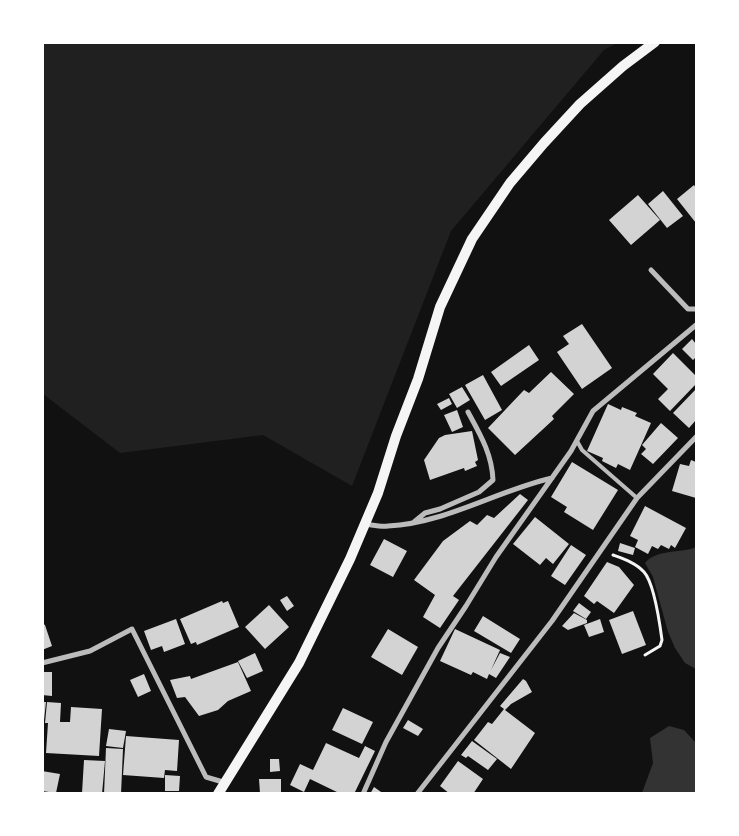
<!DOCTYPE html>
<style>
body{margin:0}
#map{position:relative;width:739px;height:836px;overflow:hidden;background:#111;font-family:"Roboto Serif",serif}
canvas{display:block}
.frame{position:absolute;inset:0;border:44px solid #fff;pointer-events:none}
</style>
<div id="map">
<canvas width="739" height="836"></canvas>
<div class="frame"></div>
</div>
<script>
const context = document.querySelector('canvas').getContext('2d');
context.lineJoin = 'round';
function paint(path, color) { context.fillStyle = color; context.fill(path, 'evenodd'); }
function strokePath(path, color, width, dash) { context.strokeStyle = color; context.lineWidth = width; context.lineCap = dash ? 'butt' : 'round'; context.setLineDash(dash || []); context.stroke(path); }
paint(new Path2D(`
 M42 43 43 42 617 43 604 50 451 231 352 486 263 435 120 453 43 394Z`), '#202020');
paint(new Path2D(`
 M696 547V669L685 663 675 648 668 632 653 577 645 563C654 551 677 552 691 549Z
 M669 726 684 730 696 743V793H642L653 763 650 738Z`), '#333');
paint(new Path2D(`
 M694 185 696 188V223L677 199Z
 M663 191 683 216 667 228 648 204Z
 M638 195 660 220 631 245 609 220Z
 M582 324 612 368 582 389 557 352 569 344 563 336Z
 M692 339 696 344V357L693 360 682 349Z
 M529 345 539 360 501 386 491 372Z
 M673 353 696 376V384L670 411 658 399 668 389 653 374Z
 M551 372 574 394 552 416 554 419 515 455 488 428 524 390 529 393Z
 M483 375 502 410 485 420 465 385Z
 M462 387 470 400 457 408 449 394Z
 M696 389V420L689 428 673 413Z
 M449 398 452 404 441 410 437 404Z
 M608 404 621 410 622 407 637 413 635 416 651 423 630 470 618 464 616 468 602 461 603 458 587 451Z
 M457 410 463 427 452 432 444 415Z
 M661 423 678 438 653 464 641 454 646 449 642 445Z
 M472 431 478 460 475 462 477 466 465 471 464 468 430 480 424 460 439 438 445 435Z
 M691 460 696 462V498L672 491 680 464 689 466Z
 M572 462 618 490 593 530 564 512 567 507 551 497Z
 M520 494 528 500 453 596 459 600 440 628 423 617 435 595 414 580 443 541 470 521 477 525 487 515 494 518Z
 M645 506 686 528 675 548 671 545 669 549 661 545 658 549 652 546 648 554 635 547 638 540 630 536Z
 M535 517 569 544 553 564 546 558 540 565 513 544Z
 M384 539 407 551 393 577 370 565Z
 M620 543 635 548 633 555 618 551Z
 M571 545 586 555 565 585 551 576Z
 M607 562 619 567 634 585 614 613 597 601 594 604 584 596Z
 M287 596 294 606 287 611 280 600Z
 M222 601 223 603 228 601 239 627 197 645 196 642 191 644 180 619Z
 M579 603 591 612 586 619 573 611Z
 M269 605 289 627 265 649 245 627Z
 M633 611 646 645 622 654 609 620Z
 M574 613 587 620V623L568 630 562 626Z
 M483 616 520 639 511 653 474 631Z
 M176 619 185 644 164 652 162 646 151 650 144 631Z
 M600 619 604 632 589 637 584 625Z
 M42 623 45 625 52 646 42 650Z
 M388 629 418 647 402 675 371 657Z
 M455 629 500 650 491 670 500 653 510 657 496 678 489 674 487 679 473 672 471 675 440 661Z
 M255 653 263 671 247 678 238 661Z
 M238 662 251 691 228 701 218 710 199 716 185 697 177 698 170 680 190 676 191 679Z
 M42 672H52V696L42 695Z
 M144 674 151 691 138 697 130 680Z
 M523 679 526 681 532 692 511 704 505 710 535 733 511 769 474 740 488 722 492 724 504 709 500 706Z
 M42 702H46L44 720H42Z
 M47 702 61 703 60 722H70L71 707 102 709 99 756 46 753 48 723H45Z
 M343 708 373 722 362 744 332 730Z
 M408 720 423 729 418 736 403 728Z
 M109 729 126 731 123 748 106 746Z
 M126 736 179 740 177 771 165 770 164 778 123 775 125 749H128H125Z
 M472 741 497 759 488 770 468 756 466 758 461 755Z
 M326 743 359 758 365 746 375 751 354 794H341L310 779 304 792 290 785 300 764 313 770Z
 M106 748 123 749 121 794H104Z
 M270 759H279L280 771 270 772Z
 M84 760 105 761 102 794 82 793Z
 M458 761 483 779 473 794H450L440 786Z
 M42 771 60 774 56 793 42 791Z
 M165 775 180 776 179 791H165Z
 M259 779H281V792L260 793Z
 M374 787 384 794H370Z`), '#d3d3d3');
strokePath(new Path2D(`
 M613 555C624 559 636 563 644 572 654 583 660 625 662 640L660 646 645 655`), '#f5f5f5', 3);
strokePath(new Path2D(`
 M577 441 582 450 637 498`), '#bcbcbc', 4);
strokePath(new Path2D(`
 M651 270 688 309H696
 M414 522 425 513 440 509 479 492 493 480C492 454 480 434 468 412
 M365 524C373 525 381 527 388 526 446 523 496 491 552 478
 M42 663 90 651 132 629 206 777 223 782
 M363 794 386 742 438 648 466 606 496 557 571 451 593 411 696 325
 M417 794 552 621 637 498 696 437`), '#bcbcbc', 5);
strokePath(new Path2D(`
 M218 794 299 663 350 559 378 493 396 436 418 379 440 307 472 239 510 183 544 143 580 104 623 66 655 42`), '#f5f5f5', 10);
</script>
